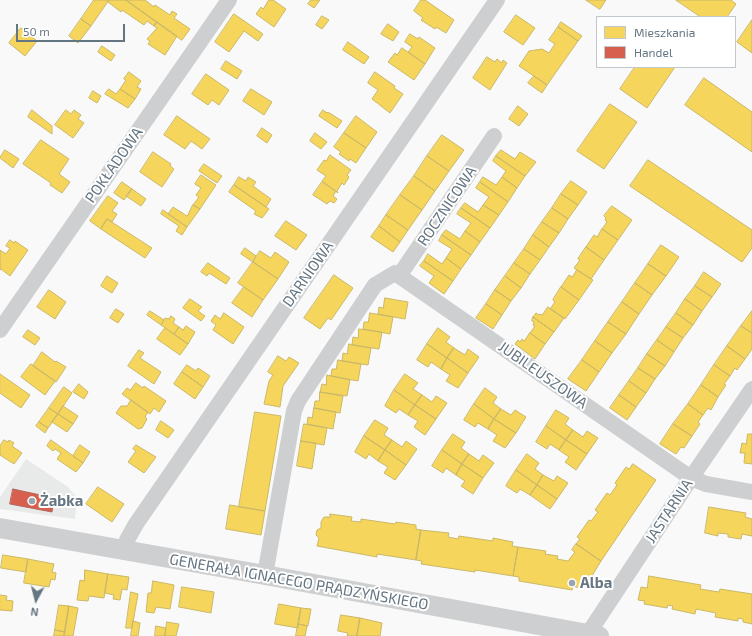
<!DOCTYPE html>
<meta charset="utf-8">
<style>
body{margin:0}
#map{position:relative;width:752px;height:636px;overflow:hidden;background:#f9f9f9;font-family:"Exo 2",sans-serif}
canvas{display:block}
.legend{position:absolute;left:596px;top:16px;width:140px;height:52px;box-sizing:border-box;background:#fff;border:1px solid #c1c8cd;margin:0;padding:5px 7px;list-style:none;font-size:12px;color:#657683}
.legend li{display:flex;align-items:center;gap:8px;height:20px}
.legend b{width:20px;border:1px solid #c1c8cd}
.north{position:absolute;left:16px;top:580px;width:40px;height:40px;-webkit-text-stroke:3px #fff;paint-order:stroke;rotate:187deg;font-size:11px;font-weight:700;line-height:16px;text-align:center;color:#657683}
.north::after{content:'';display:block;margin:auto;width:14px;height:18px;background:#657683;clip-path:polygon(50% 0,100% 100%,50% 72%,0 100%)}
.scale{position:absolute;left:16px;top:24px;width:109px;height:18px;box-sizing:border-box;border:2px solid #657683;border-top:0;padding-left:5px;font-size:12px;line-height:14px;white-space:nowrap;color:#657683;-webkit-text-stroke:3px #fff;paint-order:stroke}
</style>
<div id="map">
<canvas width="752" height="636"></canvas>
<ul class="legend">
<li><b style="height:11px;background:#f6d55c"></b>Mieszkania</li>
<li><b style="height:11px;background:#d6604d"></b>Handel</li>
</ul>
<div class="north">N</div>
<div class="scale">50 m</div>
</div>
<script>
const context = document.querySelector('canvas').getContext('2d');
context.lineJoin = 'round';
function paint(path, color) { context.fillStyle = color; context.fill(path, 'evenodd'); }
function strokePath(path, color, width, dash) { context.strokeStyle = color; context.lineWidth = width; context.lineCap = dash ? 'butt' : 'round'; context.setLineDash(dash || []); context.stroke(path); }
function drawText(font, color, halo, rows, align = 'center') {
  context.font = font + ' "Exo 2",sans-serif'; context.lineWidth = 4; context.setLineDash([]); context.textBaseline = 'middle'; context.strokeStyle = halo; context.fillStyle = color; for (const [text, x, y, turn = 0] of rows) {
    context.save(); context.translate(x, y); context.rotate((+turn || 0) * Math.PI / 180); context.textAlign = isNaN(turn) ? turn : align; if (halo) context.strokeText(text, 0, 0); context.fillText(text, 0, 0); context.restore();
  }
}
paint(new Path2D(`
 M26 459 68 487 77 498 75 519 0 509V497Z`), '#e8e9e9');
const homes = new Path2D(`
 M94 0H109L91 26 81 19Z
 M109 0H126L157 22 154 26 147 21 144 25 122 10 121 12 108 2Z
 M126 0H145L154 7 155 5 170 15 172 11 177 14 174 18 190 29 182 40Z
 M269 0H273L286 9 274 27 256 14 261 7 263 9Z
 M311 0H320L314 8 308 4Z
 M421 0H425L454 20 446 33 436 27 435 29 421 20 423 18 414 11Z
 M586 0H606L600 9Z
 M676 0H731L736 4 727 17H701Z
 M234 14 263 34 258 41 244 31 229 52 215 42Z
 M516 15 535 28 523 45 504 32Z
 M322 16 329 20 322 29 316 25Z
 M81 19 91 26 78 43 69 36Z
 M752 20V53L737 42Z
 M157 22 177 36 165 55 148 44 150 41 147 39 157 28 154 26Z
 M561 22 582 36 578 41 558 27Z
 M388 24 399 32 393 41 381 34Z
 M558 27 578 41 547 85 519 66 529 51 542 49 549 53 555 44 549 40Z
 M21 28 37 41 25 56 9 43Z
 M410 34 418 39 419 37 435 48 425 64 408 52 412 47 405 42Z
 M348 42 369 57 364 64 343 50Z
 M102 46 115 55 111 61 98 52Z
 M402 48 425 64 414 80 388 62 395 53 397 55Z
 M487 57 495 62 497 59 502 63 503 60 507 63 490 90 473 78Z
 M226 61 242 71 237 79 221 69Z
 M635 67H675L647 108 620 89Z
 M129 72 141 81 137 87 141 89 135 99 120 89 126 80 124 79Z
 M375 72 395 86 394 88 403 94 390 113 372 99 378 90 368 83Z
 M206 74 229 90 219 105 212 100 208 105 192 94Z
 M534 76 547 85 542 93 528 83Z
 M704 78 752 112V152L685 105Z
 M109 89 116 94 120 89 135 99 128 108 105 94Z
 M251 89 272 102 264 115 243 101Z
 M93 91 101 96 97 103 89 98Z
 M610 104 637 122 604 169 577 151Z
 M518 106 528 114 519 126 509 119Z
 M32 110 52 126V134L28 117Z
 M66 110 71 114 74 110 81 115 78 119 84 123 73 138 55 125Z
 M323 110 327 113 328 112 342 121 337 128 319 116Z
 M177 116 210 139 202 149 191 141 185 149 164 135Z
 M356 116 377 132 366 148 344 133Z
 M262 128 272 135 267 143 257 136Z
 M315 133 327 142 321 149 310 141Z
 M344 133 366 148 356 163 350 159 349 161 339 154 341 152 334 147Z
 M442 135 464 150 449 171 427 156Z
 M41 140 69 159 59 174 70 182 62 193 50 185 51 183 23 164Z
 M5 150 19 159 13 168 0 158Z
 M501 150 515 159 520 152 536 162 525 176 496 156Z
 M153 152 171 164 170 166 174 169 162 187 140 172Z
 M330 155 351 170 347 175 349 177 344 185 342 183 337 191 338 193 322 181 326 176 317 170 324 160 326 161Z
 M427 156 449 171 435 191 414 176Z
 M496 156 525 176 517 188 502 177 506 171 493 161Z
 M648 160 752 230V248L742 262 630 186Z
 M204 164 222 176 217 183 199 171Z
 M201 175 216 185 200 209 193 205 199 197 196 195 201 188 195 184Z
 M414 176 435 191 422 210 400 195Z
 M239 177 246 181 248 177 256 182 253 186 271 199 266 207 234 185Z
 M483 177 496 185 502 177 517 188 508 202 480 182Z
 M571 181 587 192 578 205 561 194Z
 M122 182 132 189 124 200 114 193Z
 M322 182 336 191 333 196 337 199 334 203 330 201 327 204 313 195Z
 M480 182 508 202 499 215 483 205 489 197 476 188Z
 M234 185 269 209 262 218 254 214 256 211 229 192Z
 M132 189 146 199 141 206 126 196Z
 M561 194 578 205 568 219 552 208Z
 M400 195 422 210 408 230 386 215Z
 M108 196 118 203 112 211 117 214 112 222 107 219 101 229 90 221Z
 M465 203 478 212 483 205 499 215 490 228 461 208Z
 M193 205 200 209 187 227 168 214 173 207 187 216Z
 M612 206 632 220 618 240 602 229 607 222 605 220 606 218 604 216Z
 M461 208 490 228 480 242 465 231 471 223 457 214Z
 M552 208 568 219 559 233 542 222Z
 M163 210 187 227 182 235 176 231 179 226 161 214Z
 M386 215 408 230 400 242 379 226Z
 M107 219 152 248 145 258 101 229Z
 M286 221 307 235 296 250 275 236Z
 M542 222 559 233 549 247 533 235Z
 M379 226 400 242 393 252 371 237Z
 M602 229 618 240 604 260 586 247 594 235 597 237Z
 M446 230 460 239 465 231 480 242 471 255 442 235Z
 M442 235 471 255 461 269 446 258 452 249 439 241Z
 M533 235 549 247 540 260 524 249Z
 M10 240 14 243 15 241 28 250 10 276 1 269 0 270V250L6 254 10 248 6 246Z
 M661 245 679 257 666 276 648 264Z
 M586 247 604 260 591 279 574 268 580 260 578 259Z
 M245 248 256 256 253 262 241 254Z
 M524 249 540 260 530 274 514 263Z
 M260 251 271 258 275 252 289 262 278 279 253 262Z
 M428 254 442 264 446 258 461 269 453 281 424 261Z
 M424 261 453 281 444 294 429 283 434 276 420 266Z
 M253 262 278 279 263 300 238 283Z
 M208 263 230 278 226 284 209 273 207 276 201 272Z
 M514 263 530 274 521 288 505 276Z
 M648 264 666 276 652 295 635 283Z
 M577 270 593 280 579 300 561 287 569 275 572 277Z
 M704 272 721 284 712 297 695 286Z
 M334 275 353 288 331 320 328 318 320 329 304 318Z
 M107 276 118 283 112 293 101 286Z
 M505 276 521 288 511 301 495 290Z
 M635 283 652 295 639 314 622 302Z
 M695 286 712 297 702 311 685 299Z
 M244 287 263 300 252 317 232 303Z
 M561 287 579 300 565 319 550 309 555 302 553 300Z
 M49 290 66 302 55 319 37 307Z
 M495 290 511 301 502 315 486 304Z
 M385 298 408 302 405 319 378 314 379 307 383 308Z
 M190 299 202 307 198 311 205 316 201 321 183 308Z
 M685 299 702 311 693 325 676 313Z
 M622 302 639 314 626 334 608 322Z
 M486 304 502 315 493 329 476 318Z
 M548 307 564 318 554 332 533 317 536 313 539 315 540 314 542 315Z
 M116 309 124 314 118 323 110 318Z
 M150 311 164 320 161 325 147 315Z
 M752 311V333L741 326Z
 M224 313 244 327 233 344 213 330 216 325 211 321 215 315 220 319Z
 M370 313 393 317 390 334 363 329 364 322H368Z
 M676 313 693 325 683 338 666 327Z
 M171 316 175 319 173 323 179 327 174 334 161 325 165 318 169 319Z
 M533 317 554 332 545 344 530 333 535 326 533 325 534 322 532 321Z
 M608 322 626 334 612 353 595 341Z
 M186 326 195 332 188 344 174 334 179 327 183 330Z
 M741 326 752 333V349L745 359 727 346Z
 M666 327 683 338 674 352 657 340Z
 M165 328 188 344 180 355 157 339Z
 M438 328 450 337 446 342 454 348 447 358 427 344Z
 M359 329 382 332 379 349 352 345 353 337 358 338Z
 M28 330 40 338 35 345 23 337Z
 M530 333 545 344 535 359 515 344 518 340 520 342 522 339 524 341Z
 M657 340 674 352 665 366 647 354Z
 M595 341 612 353 599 372 582 360Z
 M349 344 371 348 368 365 342 361 343 353 347 354Z
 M427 344 447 358 441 369 431 362 428 367 417 360Z
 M727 346 745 359 737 370 735 368 730 376 714 365Z
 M454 348 465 355 468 349 479 357 468 373 447 358Z
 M139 350 144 353 140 358 161 372 154 384 128 366Z
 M42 352 55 362 56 361 66 367 56 382 33 366Z
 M647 354 665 366 655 379 638 368Z
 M278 356 286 361 289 357 299 363 283 386 280 407 264 404 269 381 273 375 268 372Z
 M447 358 468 373 458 388 446 381 450 375 441 369Z
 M338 360 361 364 358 381 331 376 332 369H336Z
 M582 360 599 372 586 391 568 379Z
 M31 364 55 381 45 395 21 377Z
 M187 365 196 371 198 368 210 376 203 387 182 372Z
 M714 365 730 376 724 384 726 385 718 397 701 385Z
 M638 368 655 379 646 393 629 381Z
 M182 372 203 387 195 399 174 384Z
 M0 374 30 395 21 408 0 393Z
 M405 374 418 383 413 389 422 395 415 405 394 390Z
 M327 375 350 380 347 396 320 392 322 384 326 385Z
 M629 381 646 393 636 407 619 395Z
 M136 383 143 388 144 386 166 401 159 412 154 408 150 414 122 394 127 388 130 390Z
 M79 384 88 392 84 399 73 392Z
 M701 385 718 397 711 410 708 408 703 415 688 404Z
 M64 387 72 393 58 414 49 408Z
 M485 388 497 397 493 403 501 409 494 419 474 404Z
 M394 390 415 405 408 415 399 409 396 413 385 406Z
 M320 392 343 396 340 413 314 408 315 401H319Z
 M422 395 432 402 436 396 447 403 436 419 415 405Z
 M619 395 636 407 627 420 610 408Z
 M131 400 148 412 145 417 147 419 142 428 138 429 116 413 121 406H127Z
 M474 404 494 419 488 429 478 423 475 427 464 420Z
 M688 404 703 415 698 422 700 424 692 436 673 424Z
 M415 405 436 419 425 435 414 427 418 421 408 415Z
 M63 406 78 416 73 424 58 414Z
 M49 408 58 414 48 428 39 422Z
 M314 408 336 412 333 429 307 424 308 417 312 418Z
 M501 409 511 415 515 410 526 417 516 433 494 419Z
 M556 410 569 418 565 424 573 430 566 440 546 426Z
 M255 412 281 416 265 511 239 507Z
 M58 414 73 424 67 432 52 422Z
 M494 419 516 433 505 448 493 441 497 435 488 429Z
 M375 420 388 428 384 435 392 440 385 450 364 436Z
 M161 421 174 430 168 438 156 430Z
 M39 422 48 428 45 433 36 426Z
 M304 424 327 428 324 445 301 441Z
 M673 424 692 436 684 448 681 447 676 454 660 444Z
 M546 426 566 440 559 450 550 444 547 449 536 442Z
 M573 430 583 437 587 431 598 438 587 454 566 440Z
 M453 434 465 442 461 448 469 454 462 464 442 450Z
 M748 434H752V464L744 463 745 453H740L742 443 746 444Z
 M364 436 385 450 378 461 369 454 366 459 355 452Z
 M4 440 8 442 9 440 14 443 12 446 22 453 14 464 0 455V446Z
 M51 440 83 463 76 472 57 459 61 453 55 449 53 451 47 446Z
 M392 440 402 447 406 441 417 449 406 465 385 450Z
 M566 440 587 454 576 470 565 462 569 457 559 450Z
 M301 441 316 443 312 469 297 466Z
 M80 445 90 452 83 463 73 456Z
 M136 445 156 457 144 473 128 462 136 451 133 449Z
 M385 450 406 465 395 480 384 473 388 467 378 461Z
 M442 450 462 464 456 475 446 468 443 473 432 466Z
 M469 454 479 461 483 455 494 463 483 478 462 464Z
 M527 454 539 463 535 469 543 475 537 485 516 470Z
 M462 464 483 478 473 494 461 486 465 481 456 475Z
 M633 464 656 480 601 561 576 544 580 539 577 537 589 520 591 521 598 512 595 510 607 493 610 495 617 485 615 483 626 467 629 469Z
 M516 470 537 485 530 495 520 489 517 493 506 486Z
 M543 475 554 481 557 476 568 483 557 499 537 485Z
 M537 485 557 499 550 509 530 495Z
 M98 487 124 504 112 522 86 504Z
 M230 505 265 511 261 535 226 529Z
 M709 507 746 513 745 517 752 519V536L742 534 741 539 728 537V534L718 533V536L705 533Z
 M330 514 352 517 351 521 361 522V519L395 524 396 522 416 525V529L421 530 416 560 377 554V557L317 546 319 538 316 535 317 530 321 528V522L324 517H330Z
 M421 530 449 533 448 537 458 539 459 536 493 541V538L513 542 512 546 518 547 513 576 475 570V572L421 564 422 561 416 560Z
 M576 544 601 561 587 584 584 582 580 588 573 586 572 590 519 581V577L513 576 518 547 546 551 545 554 558 556 557 559 568 561 575 552 572 550Z
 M3 555 28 559 26 572 1 568Z
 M28 559 54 564 52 572 56 573 55 580 51 579 49 587 24 583Z
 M85 570 108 574 104 598 89 596 88 601 77 600 80 580 84 581Z
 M108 574 129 577 127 590 122 589 120 600 113 599 114 595 105 593Z
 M649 576 701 585 700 589 719 592 720 589 752 594V624L743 622V619L738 618V621L715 617 716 613 696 609 695 614 672 609 673 606 668 605 667 608 644 604 645 601 638 600 641 587 647 588Z
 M153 581 174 585 170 609 156 607 154 613 146 612 148 593H151Z
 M182 587 214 592 211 613 179 607Z
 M131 592 138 594 132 628H126Z
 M0 595 7 596 6 600 13 601 12 611 0 610Z
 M279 604 301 608 298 628 275 624Z
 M59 605 69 606 65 632 55 630Z
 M69 606 78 608 73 636H64Z
 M301 608 311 609 308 626 298 624Z
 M341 615 360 618 357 636H347L348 633 338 631Z
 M360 618 382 623 380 636H357Z
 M133 621 140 623 138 636H131Z
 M167 622 179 624 176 636H165Z
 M298 624 307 626 305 636H296Z
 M156 626 166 628 165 636H155Z
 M55 630 65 632 64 636H54Z`);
paint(homes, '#f6d55c');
strokePath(homes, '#cab868', 1);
const shops = new Path2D(`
 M13 489 54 498 52 512 10 504Z`);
paint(shops, '#d6604d');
strokePath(shops, '#b4675d', 1);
strokePath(new Path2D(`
 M399 276 494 136
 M0 330 229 0
 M126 550 127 540 136 524 497 0
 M265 575 294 411 298 401 375 285 395 273 691 478 706 484 752 492
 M588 634 691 478 752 389`), '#cecfd0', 16);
strokePath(new Path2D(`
 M0 528 265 575 599 636`), '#cecfd0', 20);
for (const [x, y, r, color] of [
 [32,501,4,"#99a4ac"],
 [572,583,4,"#99a4ac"]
]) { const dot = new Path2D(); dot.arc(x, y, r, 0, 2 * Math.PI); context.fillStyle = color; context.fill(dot); strokePath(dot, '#fff', 1.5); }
drawText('15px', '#657683', '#fff', [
 ["POKŁADOWA",114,165,-55],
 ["ROCZNICOWA",447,206,-56],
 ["DARNIOWA",308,274,-55],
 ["JUBILEUSZOWA",543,375,35],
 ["JASTARNIA",669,511,-57],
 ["GENERAŁA IGNACEGO PRĄDZYŃSKIEGO",299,582,10]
]);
drawText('bold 15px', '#657683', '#fff', [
 ["Żabka",40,501],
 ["Alba",580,583]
], 'left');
</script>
